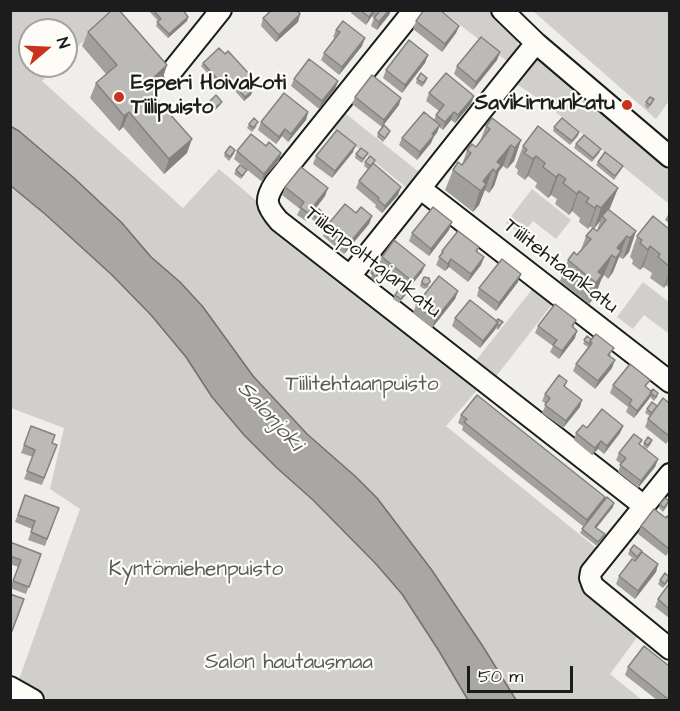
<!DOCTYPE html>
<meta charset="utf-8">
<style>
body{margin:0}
#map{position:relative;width:680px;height:711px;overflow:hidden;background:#f0eeea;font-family:"Architects Daughter",sans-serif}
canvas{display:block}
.frame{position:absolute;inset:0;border:12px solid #1c1c1c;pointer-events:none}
.north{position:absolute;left:18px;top:18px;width:60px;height:60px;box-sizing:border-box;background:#fdfcf7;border:2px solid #a3a29f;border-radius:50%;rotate:71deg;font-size:16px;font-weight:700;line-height:24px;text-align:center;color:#1c1c1c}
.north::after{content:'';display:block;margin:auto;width:21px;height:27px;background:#c8321e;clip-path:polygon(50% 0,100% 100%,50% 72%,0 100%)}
.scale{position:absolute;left:467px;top:666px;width:106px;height:27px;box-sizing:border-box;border:3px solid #1c1c1c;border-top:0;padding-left:8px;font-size:18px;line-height:21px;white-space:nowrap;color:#1c1c1c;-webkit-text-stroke:4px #fdfcf7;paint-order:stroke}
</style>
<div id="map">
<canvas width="680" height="711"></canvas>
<div class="frame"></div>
<div class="north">N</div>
<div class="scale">50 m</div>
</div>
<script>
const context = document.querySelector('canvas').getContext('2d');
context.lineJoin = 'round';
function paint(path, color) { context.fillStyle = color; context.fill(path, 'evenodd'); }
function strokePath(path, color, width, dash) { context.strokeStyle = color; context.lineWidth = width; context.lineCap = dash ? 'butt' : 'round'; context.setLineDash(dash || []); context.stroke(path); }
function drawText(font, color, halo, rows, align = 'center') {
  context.font = font + ' "Architects Daughter",sans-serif'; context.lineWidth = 4.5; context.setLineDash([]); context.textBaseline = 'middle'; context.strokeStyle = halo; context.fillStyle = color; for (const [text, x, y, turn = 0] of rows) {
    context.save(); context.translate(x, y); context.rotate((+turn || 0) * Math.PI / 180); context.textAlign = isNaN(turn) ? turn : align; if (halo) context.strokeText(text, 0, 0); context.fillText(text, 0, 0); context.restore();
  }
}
paint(new Path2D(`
 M10 11H116L66 57V30H30V66H57L42 81 183 208 219 169 478 389 446 426 600 551 578 584 638 636 610 674 642 700H516L482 645 431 569 355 476 307 434 281 406 253 376 203 307 180 282 151 257 122 223 74 178 11 126Z
 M442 11H489C499 21 527 38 515 55 513 58 510 60 508 62Z
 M533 11H669V101L656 119Z
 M540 59 669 170V204L542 101 518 85 520 75 532 60Z
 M346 114 419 172 407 188 334 129Z
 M10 186 45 214 112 275 151 315 186 357 212 397 244 435 277 468 313 500 376 564 402 594 439 651 468 700H48L18 682 80 509 50 489 64 428 11 408Z
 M532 189 571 220 556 239 533 221 522 235 506 223Z
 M643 282 669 302V330L668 333 644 315 633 329 617 317Z
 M534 287 554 302 494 379 474 363Z`), '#d0cfcc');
const water = new Path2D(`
 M10 126 19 131 74 178 122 223 151 257 180 282 203 307 253 376 281 406 307 434 355 476 377 498 431 569 482 645 516 700H468L439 651 402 594 376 564 313 500 277 468 244 435 212 397 186 357 151 315 112 275 45 214 11 186Z`);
paint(water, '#a8a7a3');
strokePath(water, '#706f6d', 1.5);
const minor = new Path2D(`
 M414 10 275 183C264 200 266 206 279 221L644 506
 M502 10 536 43 670 157
 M172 71 221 10
 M421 189 670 382
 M350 276C413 199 473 120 536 43
 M670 474 591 572 590 578 593 586 670 649
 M10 687 33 700`);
strokePath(minor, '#1c1c1c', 24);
strokePath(minor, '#fdfcf7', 20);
paint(new Path2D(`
 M148 10H183L188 17 187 21 168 38 156 26 158 21Z
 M266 10H297L300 14 298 22 276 42 261 26 263 18 268 13Z
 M352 10H391L389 15 377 30 371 26 374 18 372 16 366 25 351 13Z
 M416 21 459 26 456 33 442 52 413 29Z
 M336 30 362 46 339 75 321 60 324 53 335 38 333 37Z
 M88 32 167 65 162 80 155 86 156 97 187 153 164 174 123 127 119 131 90 98 96 83 106 74 82 46Z
 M500 52 497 60 473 90 454 74 457 66Z
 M428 55 425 63 402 93 383 78 386 70Z
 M203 63 249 80 245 83 252 91 251 95 244 101 226 81 220 87 201 66Z
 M427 78 426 82 422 87 416 83 417 79Z
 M294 79 338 81 335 89 319 109 291 86Z
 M429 93 471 104 455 123 451 120 443 130 439 127 431 143 417 160 399 145 402 138 434 120 436 115 439 111 426 101Z
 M355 97 399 105 382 127 352 104Z
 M222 102 220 105 211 114 205 108 207 104Z
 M646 102 652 103 648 109 645 106Z
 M308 112 306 120 288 142 282 136 276 144 258 130 261 122Z
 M249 124 257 126 252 132 247 128Z
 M486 126 521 140 514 161 507 169 503 166 499 171 494 186 489 193 485 190 483 193 479 205 473 212 445 190 453 170 462 165 467 150 476 147 480 141Z
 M554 127 579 132 578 136 570 145 553 131Z
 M378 133 389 134 383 142 377 137Z
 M576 144 600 152 592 162 574 148Z
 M266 146 281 153 279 161 261 181 234 159 237 151Z
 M523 146 618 188 609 210 636 231 629 252 623 259 619 257 613 272 608 279 604 275 601 280 595 296 589 304 560 281 568 260 577 255 581 250 586 236 592 228 590 226 588 229 579 222 580 218 572 211 569 215 555 204 557 199 551 195 548 198 535 187 537 183 528 176 525 180 517 174 518 170 515 167ZM600 221 597 231 594 229Z
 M235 150 234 154 229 161 224 156 225 153Z
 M353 152 332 178 313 164 316 156Z
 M368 153 366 157 362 163 355 158 356 154Z
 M365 162 374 164 398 195 382 213 375 207 376 205 356 188 359 181 368 169 364 166Z
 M598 162 621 170 614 180 596 165Z
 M236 170 245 174 241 179 234 174Z
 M285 187 325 196 306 221 297 215 300 209 282 195Z
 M323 213 322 217 317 223 312 219 313 215Z
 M356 213 372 216 369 224 344 254 323 236 325 228Z
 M669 213V223L665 220Z
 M669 229V288L666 285 664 288 650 278 652 273 643 267 640 270 632 264 633 260 630 257 637 236Z
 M449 230 429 256 409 241 412 233Z
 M479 247 477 252 484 257 481 265 468 282 449 267 445 271 436 265 442 251Z
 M382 257 422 272 409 288 379 264Z
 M379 268 378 271 379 272 378 276 374 281 371 278 372 275 370 273 372 270Z
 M422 281 429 286 427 288 424 289 421 287 420 285Z
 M518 282 496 311 477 296 479 288Z
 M407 291 406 295 399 303 393 299 395 295Z
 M458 291 455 299 432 328 413 313 416 305Z
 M470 300 501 326 498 330 496 328 480 348 452 326 455 318Z
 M576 320 573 328 575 338 559 359 550 352 553 346 535 333 538 326Z
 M587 336 611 355 610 356 612 368 595 389 573 371 576 364 587 349 588 347 583 344Z
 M613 385 647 388 657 397 654 401 650 397 634 418 626 412 628 407 610 393Z
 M565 386 580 407 563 428 542 413 546 404 542 401 545 394Z
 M669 403V440L666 444 645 427 648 419 650 416 645 413 647 409Z
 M461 415 613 507 596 528 605 534 603 538 597 546 580 533 584 527 462 430 463 426 458 423Z
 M31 426 52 443 57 445 42 485 24 479 33 457 21 453Z
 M623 426 620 433 604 454 598 449 592 455 574 440 576 433 587 428Z
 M652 440 651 444 647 449 643 446 644 443Z
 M640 445 658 459 655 467 638 488 618 472 621 464 616 460 619 453Z
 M25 495 59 508 45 546 28 540 32 529 15 522Z
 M660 504 668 505 663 512 659 508Z
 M666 518 669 552 666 556 638 534 641 526Z
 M10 542 41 554 26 594 10 588 18 567 10 564Z
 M630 550 641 554 658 564 656 572 635 599 616 584 619 576 636 561 628 554Z
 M660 580 669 581 663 588 658 584Z
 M669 584V618L655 607 658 599Z
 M628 667 669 700H657L625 675Z`), '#a1a09d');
paint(new Path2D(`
 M374 10H375L372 16 366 25 369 17Z
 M389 10H391L389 15 377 30 379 22Z
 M300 14 298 22 276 42 279 35Z
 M188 17 187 21 168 38 169 34Z
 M459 26 456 33 442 52 445 44Z
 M365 38 362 46 339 75 342 67Z
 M500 52 497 60 473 90 476 82Z
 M428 55 425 63 402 93 405 85Z
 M167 65 162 80 144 95 150 81Z
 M227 77 226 81 220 87 221 83Z
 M338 81 335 89 319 109 322 101Z
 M252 91 251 95 244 101 245 97Z
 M474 96 471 104 455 123 458 115Z
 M401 98 399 105 382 127 384 120Z
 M222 102 220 105 211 114 212 110Z
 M129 112 123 127 119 131 124 116Z
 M308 112 306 120 288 142 291 134Z
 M454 112 451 120 443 130 445 122Z
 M440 125 437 133 433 137 431 143 417 160 420 152 432 134Z
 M285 129 282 136 276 144 279 137Z
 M192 139 187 153 164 174 169 159Z
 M521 140 514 161 507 169 515 148Z
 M356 145 353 152 332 178 335 171Z
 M511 145 503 166 499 171 494 186 489 193 496 172 497 162Z
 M281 153 279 161 261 181 264 174Z
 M536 156 528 176 525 180 533 159Z
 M493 169 479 205 473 212 483 181Z
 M559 174 551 195 548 198 556 177Z
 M401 187 398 195 382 213 385 206Z
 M328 188 325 196 306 221 308 213Z
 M618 188 610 208 603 217 602 216 600 221 594 229 601 208Z
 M579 191 572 211 569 215 577 194Z
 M597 205 590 226 588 229 595 208Z
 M372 216 369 224 344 254 347 246Z
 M452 222 449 230 429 256 431 249Z
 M636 231 629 252 623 259 630 238Z
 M627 236 613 272 608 279 616 258 617 248Z
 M650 246 643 267 640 270 648 250Z
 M612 255 604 275 601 280 595 296 589 304 596 283 598 272Z
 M484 257 481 265 468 282 471 274Z
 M451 259 449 267 445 271 448 264Z
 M425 265 422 272 409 288 412 281Z
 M669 272V275L666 285 664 288Z
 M521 274 518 282 496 311 499 303Z
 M458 291 455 299 432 328 435 320Z
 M498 322 495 330 480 348 483 341Z
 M577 331 575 338 559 359 562 351Z
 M615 360 612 368 595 389 598 381Z
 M652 392 649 399 634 418 637 411Z
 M582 400 580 407 563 428 566 421Z
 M623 426 620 433 604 454 607 446Z
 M601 441 598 449 592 455 595 448Z
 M658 459 655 467 638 488 641 481Z
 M605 497 603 505 584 527 587 520Z
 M614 503 613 507 594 531 595 527Z
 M658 564 656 572 635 599 638 591Z`), '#83827f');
const building = new Path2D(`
 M112 10H119L167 65 150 81 158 90 153 95 192 139 169 159 129 112 124 116 96 83 117 65 88 32Z
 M153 10H183L188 17 169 34 157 22 161 19Z
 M272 10H297L300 14 279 35 263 18Z
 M360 10H374L369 17Z
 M378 10H389L379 22 374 18 379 12Z
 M424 10H440L459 26 445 44 416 21Z
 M343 21 365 38 342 67 324 53 340 32 336 30Z
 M481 37 500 52 476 82 457 66Z
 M409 40 428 55 405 85 386 70Z
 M219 48 225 54 228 51 251 76 244 82 252 91 245 97 227 77 221 83 203 63Z
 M309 59 338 81 322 101 294 79Z
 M421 73 427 78 423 83 417 79Z
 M446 73 474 96 458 115 454 112 445 122 436 115 444 105 429 93Z
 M372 75 401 98 384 120 355 97Z
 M284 93 308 112 291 134 285 129 279 137 261 122Z
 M216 95 222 102 212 110 207 104Z
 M650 97 654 99 650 105 646 102Z
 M424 112 440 125 432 134 434 135 420 152 402 138Z
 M254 118 258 122 253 128 249 124Z
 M492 118 521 140 515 148 511 145 497 162 501 165 496 172 493 169 483 181 486 184 481 191 453 170 458 162 462 165 471 153 467 150 472 144 476 147 490 129 486 126Z
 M562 118 579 132 572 141 554 127Z
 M384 125 390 131 385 138 378 133Z
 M538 126 618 188 601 208 597 205 595 208 586 202 589 198 579 191 577 194 563 183 566 179 559 174 556 177 543 167 545 163 536 156 533 159 524 153 527 150 523 146Z
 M337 130 356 145 335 171 316 156Z
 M251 134 266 146 269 142 281 153 264 174 237 151Z
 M584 135 601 149 593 158 576 144Z
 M230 146 235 150 230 157 225 153Z
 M361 148 368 153 363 159 356 154Z
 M605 152 623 166 615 176 598 162Z
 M370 156 375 160 371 166 365 162Z
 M373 163 401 187 385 206 378 200 379 198 359 181Z
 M240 165 247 170 242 176 236 170Z
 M301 167 328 188 308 213 300 207 304 202 285 187Z
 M345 204 356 213 361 207 372 216 347 246 325 228Z
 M433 207 452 222 431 249 412 233Z
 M319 209 323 213 318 219 313 215Z
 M608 209 636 231 630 238 627 236 617 248 621 251 616 258 612 255 598 272 602 275 596 283 568 260 574 252 577 255 591 239 586 236 593 228 597 231 606 220 602 216Z
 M653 216 669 229V266L658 257 660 254 650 246 648 250 640 243 642 240 637 236Z
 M458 231 479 247 476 251 484 257 471 274 451 259 448 264 439 257 443 252 442 251Z
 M394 240 425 265 412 281 382 257Z
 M502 259 521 274 499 303 479 288Z
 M375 265 379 268 377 271 379 272 376 277 372 274 374 271 372 270Z
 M439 276 458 291 435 320 416 305Z
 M424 277 429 278 430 282 428 284 426 285 422 283V281Z
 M401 286 407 291 401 299 395 295Z
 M470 300 498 322 483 341 455 318Z
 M555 304 576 320 572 326 577 331 562 351 553 345 557 340 538 326Z
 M498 319 503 322 499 326 497 324 498 322 496 321Z
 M596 334 614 348 608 355 615 360 598 381 576 364 592 343 590 341Z
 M587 336 591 339 589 344 584 340Z
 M630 364 650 380 645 386 652 392 637 411 629 404 632 400 613 385Z
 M559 375 567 381 564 386 582 400 566 421 545 405 550 398 545 394Z
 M653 389 658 393 656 397 651 394 652 392 650 393Z
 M477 395 605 497 587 520 464 422 467 419 461 415Z
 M663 398 669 403V436L648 419Z
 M652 402 657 406 652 413 647 409Z
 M602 409 623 426 607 446 601 441 595 448 576 433 583 425 587 428Z
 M31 426 55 435 52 443 57 445 44 478 27 471 35 450 24 445Z
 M634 434 642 440 639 444 658 459 641 481 620 465 626 458 619 453Z
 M648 437 652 440 648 445 644 443Z
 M25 495 59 508 47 539 31 532 35 521 18 515Z
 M607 497 614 503 595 527 605 534 598 542 582 529Z
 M665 498 669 501 664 508 660 504Z
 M654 509 666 518 667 516 669 518V549L641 526Z
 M10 542 41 554 29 587 13 581 21 560 10 556Z
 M634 545 642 551 637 557 630 550Z
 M642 552 658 564 638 591 619 576 632 559 635 561Z
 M665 573 669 577 665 584 660 580Z
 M669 584V609L658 599Z
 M10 594 24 599 12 631 10 630Z
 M644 646 669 666V700L628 667Z`);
paint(building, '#bbbab6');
strokePath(building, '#83827f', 1.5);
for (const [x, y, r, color] of [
 [119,97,6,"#c8321e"],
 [627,105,6,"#c8321e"]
]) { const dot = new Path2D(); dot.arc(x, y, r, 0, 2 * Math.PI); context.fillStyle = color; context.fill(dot); strokePath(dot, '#fdfcf7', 2); }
drawText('bold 21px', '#1c1c1c', '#fdfcf7', [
 ["Esperi Hoivakoti",131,85],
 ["Tiilipuisto",131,109],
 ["Savikirnunkatu",615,105,"right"]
], 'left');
drawText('21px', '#1c1c1c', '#fdfcf7', [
 ["Tiilenpolttajankatu",372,263,38],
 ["Tiilitehtaankatu",560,267,38]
]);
drawText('21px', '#5b5b5a', '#fdfcf7', [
 ["Tiilitehtaanpuisto",362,386],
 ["Kyntömiehenpuisto",196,571],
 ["Salon hautausmaa",289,664]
]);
drawText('italic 22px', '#5b5b59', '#fdfcf7', [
 ["Salonjoki",269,417,48]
]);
</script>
